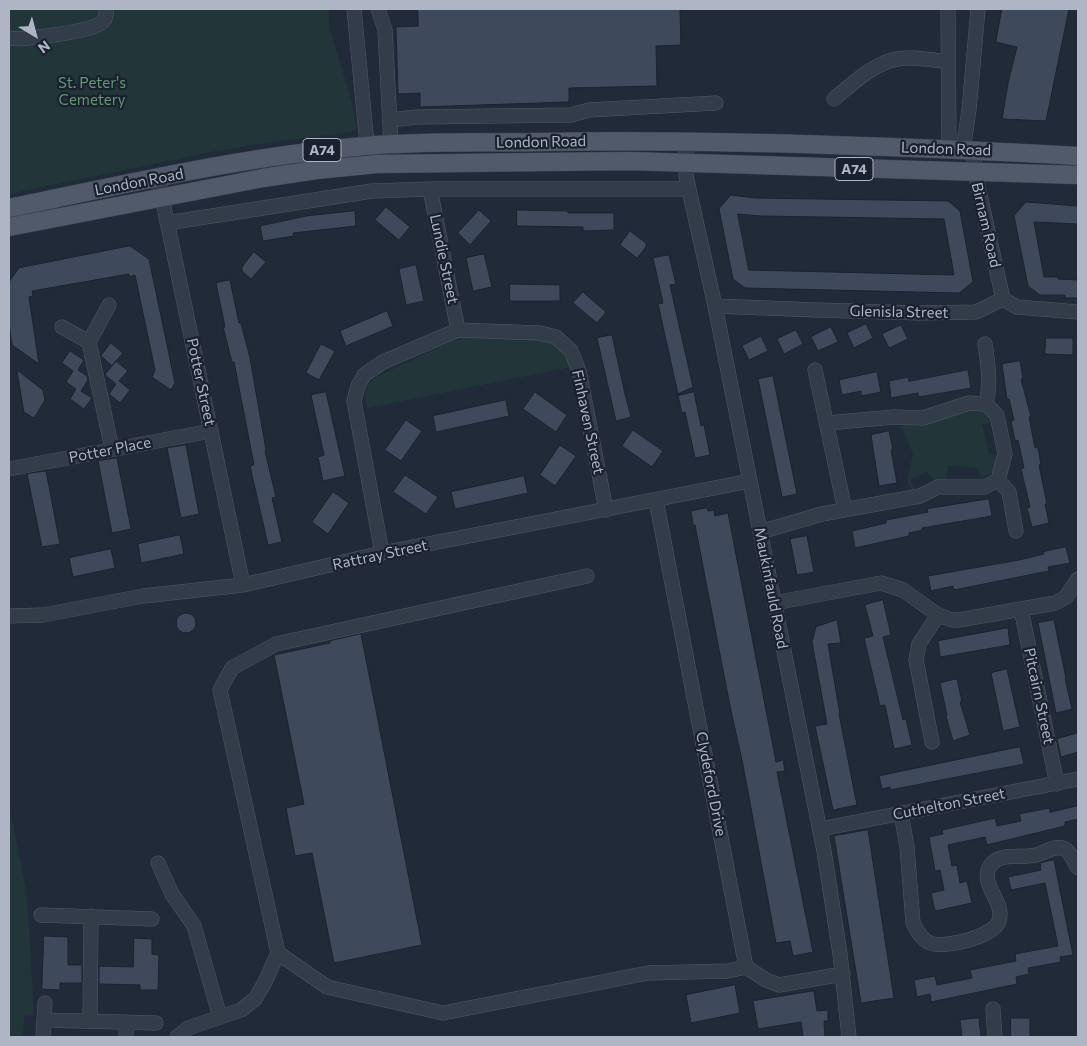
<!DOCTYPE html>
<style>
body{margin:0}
#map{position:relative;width:1087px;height:1046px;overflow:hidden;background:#202a39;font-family:Commissioner,sans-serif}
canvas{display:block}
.frame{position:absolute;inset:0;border:10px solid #aeb6c6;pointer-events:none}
.north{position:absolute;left:10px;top:10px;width:50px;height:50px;-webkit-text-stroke:4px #19212e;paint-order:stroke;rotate:143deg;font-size:14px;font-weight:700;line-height:20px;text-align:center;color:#aeb6c6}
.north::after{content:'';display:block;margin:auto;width:18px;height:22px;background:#aeb6c6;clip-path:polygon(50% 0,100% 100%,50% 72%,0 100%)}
</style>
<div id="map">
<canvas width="1087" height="1046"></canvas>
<div class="frame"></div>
<div class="north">N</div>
</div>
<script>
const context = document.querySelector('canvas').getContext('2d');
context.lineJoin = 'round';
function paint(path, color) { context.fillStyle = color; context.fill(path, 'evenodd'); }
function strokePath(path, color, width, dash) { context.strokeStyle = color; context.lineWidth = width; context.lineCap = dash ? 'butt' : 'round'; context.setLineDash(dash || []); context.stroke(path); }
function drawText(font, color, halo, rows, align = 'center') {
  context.font = font + ' Commissioner,sans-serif'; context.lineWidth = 4.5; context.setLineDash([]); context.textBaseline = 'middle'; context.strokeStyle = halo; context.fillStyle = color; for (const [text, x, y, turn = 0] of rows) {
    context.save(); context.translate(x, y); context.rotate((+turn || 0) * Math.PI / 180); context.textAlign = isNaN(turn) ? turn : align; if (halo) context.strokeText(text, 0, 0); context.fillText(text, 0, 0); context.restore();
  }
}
paint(new Path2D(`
 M9 9H329V27L350 95 357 128 351 132 280 141 216 151 9 194Z
 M466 338 549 340 561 351 571 367 367 408C364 391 364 385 380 375L451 342Z
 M968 407H982L987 412 991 422 982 424 989 455H998L994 471 982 478 977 468 948 465 946 480 935 482 927 471 910 480 915 490 912 491 907 481 913 454 899 421Z
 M9 804 27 895 34 1015 24 1016 23 1036 9 1035Z`), '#22363a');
const building = new Path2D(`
 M418 9H680L681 45 656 46 657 86 569 88V102L420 107V93L398 94 396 27 418 26Z
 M1002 9H1069L1046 121 1002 119 1008 83 1017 47 996 42Z
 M731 195 755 198 948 201 960 211 973 282 959 293 745 288 733 279 719 209ZM738 214 761 216 944 219 954 275 749 270Z
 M1026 202 1078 206V224L1034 222 1044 277H1058V279L1078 280V298H1065V295H1040L1028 286 1014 216Z
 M386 207 410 227 399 240 375 220Z
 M479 210 491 221 470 245 458 233Z
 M517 210 568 211V213H614V230L583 231V227L517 226Z
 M355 211 356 226 293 233 294 236 263 241 260 226 306 216Z
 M630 231 646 243V247L637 258 620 245Z
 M130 246 149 259 175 383 171 390 152 377 155 370 135 275 129 277V274L32 291 33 296 29 297 39 364 12 345 9 324V282L19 268Z
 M254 252 266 262 251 279 242 271V267Z
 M484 254 492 287 473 291 466 258Z
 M669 255 676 284 670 285 693 387 678 394 658 304 663 303 653 258Z
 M416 265 424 301 406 305 399 269Z
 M230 280 239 323H241L250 358 266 450 265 451 276 497 272 498 282 542 268 545 250 466 254 465 234 362H232L223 327H225L216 283Z
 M510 284 560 285V301H510Z
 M583 292 606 312 597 323 573 303Z
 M387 311 393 326 346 346 340 331Z
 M866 324 873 338 854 348 847 333Z
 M901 325 908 339 889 348 882 334Z
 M831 327 838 342 818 351 811 337Z
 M796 330 803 344 784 354 777 339Z
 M612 335 625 394 631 417 616 421 597 338Z
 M761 336 768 351 749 360 742 346Z
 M1046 338H1073V355L1045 354Z
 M111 343 123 353 112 366 101 356Z
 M321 344 335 351 319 380 306 373Z
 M70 351 84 360 78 370 87 376 88 380 81 391 92 398 84 409 70 399 76 389 66 382 73 371 62 363Z
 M116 361 128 371 119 381 130 390 120 403 109 394 116 384 105 375Z
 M1020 361 1023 379H1021L1031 417H1029L1035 448 1038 447 1041 465H1039L1047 504H1045L1049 523 1032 527 1027 508 1030 507 1021 469 1024 468 1018 440 1015 441 1011 421 1014 420 1009 399H1007L1002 364Z
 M17 370 43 390 45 400 34 418 24 412Z
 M968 370 971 388 919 397 918 393 891 398 889 381 908 377 909 381Z
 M877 372 881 392 861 396V391L842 395 839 380Z
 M773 376 797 494 782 497 758 379Z
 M326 392 345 476 323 481 318 457 324 455 311 395Z
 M535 392 567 415 556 432 523 409Z
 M694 392 701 426 704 425 710 455 695 458 685 412 682 413 678 396Z
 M506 400 509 416 436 432 433 416Z
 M406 420 422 431 401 461 385 450Z
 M633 430 663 451 652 467 622 446Z
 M889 431 893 450H891L897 483 879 486 871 435Z
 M186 445 199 514 181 518 167 448Z
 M560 445 576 456 555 486 540 475Z
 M117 458 131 529 112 533 98 461Z
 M46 471 60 544 42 547 27 474Z
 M405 475 438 497 426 514 393 492Z
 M524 476 528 493 455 509 451 492Z
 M333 492 349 503 328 534 312 522Z
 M989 499 992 516 922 528 923 530 909 533V536L855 548 852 531 886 523V520L928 512 927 509Z
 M707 508 708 511 714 510 715 516 728 513 776 762 783 760 785 771 777 772 813 952 793 956 790 941 776 943 743 765 730 706 695 525H693L691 511Z
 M180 535 184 554 141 563 138 544Z
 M807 536 814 572 797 575 790 539Z
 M1066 547 1070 563 1048 567 1049 571 954 590 953 586 931 591 928 576 1019 560 1044 554 1043 552Z
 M111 549 115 568 73 577 69 558Z
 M883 600 891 635 883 637 903 720 906 719 912 745 894 749 885 705 880 706 864 638 873 636 865 605Z
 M176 623a10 10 0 1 1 20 0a10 10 0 1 1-20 0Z
 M837 620 841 643 828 644 840 714H839L857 805 833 810 815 726 827 724 812 642 816 627Z
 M1054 620 1066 678H1065L1072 709 1056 713 1038 623Z
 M1008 628 1010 645 940 657 938 641Z
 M361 634 422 945 334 963 312 853 295 856 286 808 304 804 274 655 330 643V641Z
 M1007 669 1020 727 1003 731 991 673Z
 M957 679 962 702H960L970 735 953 741 946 716 947 715 940 683Z
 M1078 733V752L1061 757 1057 739Z
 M1020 747 1024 764 890 790V787L882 789 879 776Z
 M1078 806V819L1065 822V826L987 845 985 837 948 845 952 866 957 865 960 883 967 881 972 903 935 911 931 893 944 890 940 870 935 871 929 837 943 834 942 830 995 818 997 826 1021 821 1019 814 1049 808 1050 812Z
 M868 830 894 998 861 1003 834 836Z
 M1054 860 1073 955 1060 957 1061 962 1028 968 1029 974 1016 977 1017 984 931 1002 930 994 917 997 914 980 935 976 937 985 972 978 970 970 1016 961 1015 954 1058 946 1045 883 1011 890 1008 877 1041 870 1040 863Z
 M44 936 68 937V965H82V983H60V990L42 989Z
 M134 938 152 939V954L159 955 158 990H140V985L99 984V966L133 967Z
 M735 985 740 1013 691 1023 686 995Z
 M814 991 817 1011 828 1010V1021H824L825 1037H803L801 1022 758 1029 753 1001Z
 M979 1018 981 1037H962L960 1020Z
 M1011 1018H1030V1037H1011Z`);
paint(building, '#3e495b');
strokePath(building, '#1b2330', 1);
const minor = new Path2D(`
 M354 9 369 165
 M378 9 385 30 392 164
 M948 9 949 149
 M9 38C23 41 91 31 101 23 106 19 107 14 106 9
 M834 99C852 84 874 63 897 59 913 56 932 60 948 62
 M390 120 417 117 571 115 589 110 716 103
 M686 141V176L715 306 824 851 840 954 849 1037
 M963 150 969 110 978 9
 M973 150 975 173 1003 299
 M158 178 243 585
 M430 189 458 330
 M167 223 372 191 430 189H689
 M109 305 89 342 112 449
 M715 306 816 310 920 313 976 312 1003 299 1017 307 1078 312
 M62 327 89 342
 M985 344C988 364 991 383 986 404
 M815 370 845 510
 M9 469 211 431
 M998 480 1009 492 1016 531
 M656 500 746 967 766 980 779 985 843 974
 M760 532 822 514 920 496 938 487H985L998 480 1005 454 997 415 986 404 969 403 923 418 894 417 827 423
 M382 553 354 401 358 386 364 375 383 362 458 330 540 333 556 337 571 351 579 371 606 510
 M774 603 881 583 903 590 938 615 952 620H959L1055 603 1066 597 1078 579
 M1021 609 1057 784
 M9 616 43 615 143 596 243 585 382 553 750 481
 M932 742 916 660 919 644 938 615
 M901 813 907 847 913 923C917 931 921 939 930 943 944 949 993 937 999 921 1005 903 983 888 988 870 990 865 994 861 998 859 1009 854 1024 858 1036 855 1045 853 1055 844 1065 849 1072 853 1073 862 1078 868
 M820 829 1078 779
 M158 863 172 894 194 926 220 1017
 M41 915 152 919
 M278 953 327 987 443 1013 648 973 728 971 746 967
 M993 1009 995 1037
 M44 1020 156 1023
 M90 1021 91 916
 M43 1037 45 1003
 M126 1037V1022
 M177 1037 188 1028 241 1010 255 999 265 982 278 953 220 690 232 668 276 644 587 576`);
const major = new Path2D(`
 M9 208C127 184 245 156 365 146 423 141 481 143 538 142 718 139 898 146 1078 156
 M9 227 263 178 316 170 377 164 629 161 1078 175`);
strokePath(minor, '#515967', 15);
strokePath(major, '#3d4553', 19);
strokePath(minor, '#333c49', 14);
strokePath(major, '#515a6a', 18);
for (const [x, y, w] of [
 [322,150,38],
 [854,169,38]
]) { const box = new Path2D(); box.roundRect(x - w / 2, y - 11.5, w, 23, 4); context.fillStyle = '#19212e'; context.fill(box); strokePath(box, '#aeb6c6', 1); }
drawText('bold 14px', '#aeb6c6', null, [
 ["A74",322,150],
 ["A74",854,169]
]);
drawText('15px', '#649772', '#19212e', [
 ["St. Peter's",92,83],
 ["Cemetery",92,100]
]);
drawText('15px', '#aeb6c6', '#19212e', [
 ["London Road",541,142,-1],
 ["London Road",946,149,2],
 ["London Road",139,182,-11],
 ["Birnam Road",986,225,77],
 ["Lundie Street",444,259,78],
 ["Glenisla Street",899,312,1],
 ["Potter Street",201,382,78],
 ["Finhaven Street",588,422,78],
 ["Potter Place",110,450,-11],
 ["Rattray Street",380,555,-12],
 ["Maukinfauld Road",771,588,79],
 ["Pitcairn Street",1039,696,78],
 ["Clydeford Drive",711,784,79],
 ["Cuthelton Street",949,804,-11]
]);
</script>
